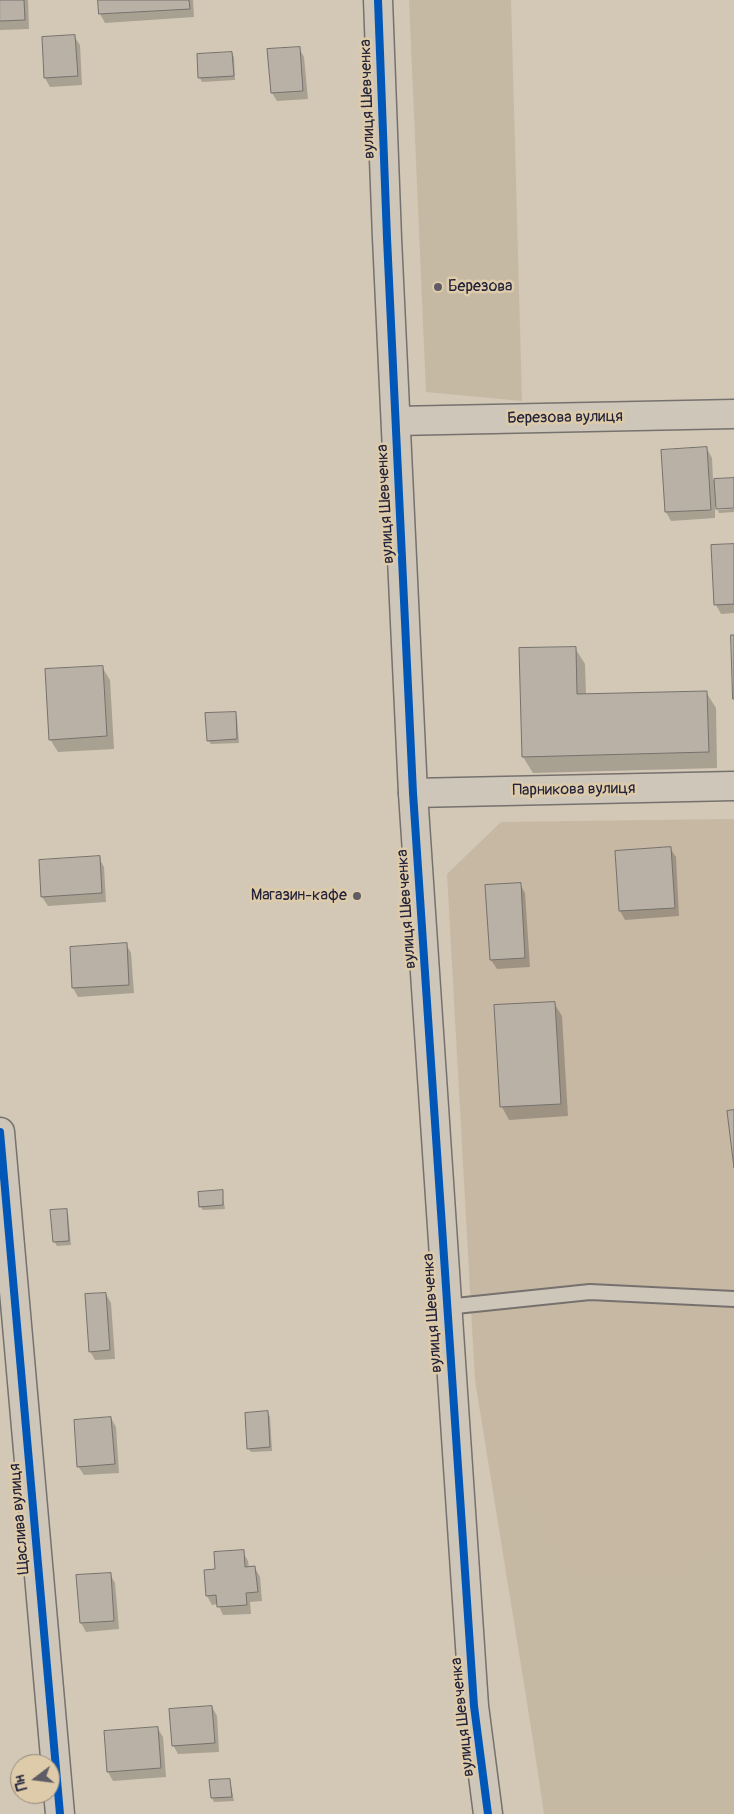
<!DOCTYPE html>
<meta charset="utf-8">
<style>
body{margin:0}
#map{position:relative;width:734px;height:1814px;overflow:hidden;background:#d2c8b5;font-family:Pangolin,sans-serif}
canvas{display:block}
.north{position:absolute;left:10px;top:1754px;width:50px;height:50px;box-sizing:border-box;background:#decba9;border:1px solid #93877d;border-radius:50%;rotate:255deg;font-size:14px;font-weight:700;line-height:20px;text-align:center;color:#22223b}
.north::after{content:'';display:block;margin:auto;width:18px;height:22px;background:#605c66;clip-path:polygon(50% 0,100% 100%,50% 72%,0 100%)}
</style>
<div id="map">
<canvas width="734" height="1814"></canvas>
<div class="north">Пн</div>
</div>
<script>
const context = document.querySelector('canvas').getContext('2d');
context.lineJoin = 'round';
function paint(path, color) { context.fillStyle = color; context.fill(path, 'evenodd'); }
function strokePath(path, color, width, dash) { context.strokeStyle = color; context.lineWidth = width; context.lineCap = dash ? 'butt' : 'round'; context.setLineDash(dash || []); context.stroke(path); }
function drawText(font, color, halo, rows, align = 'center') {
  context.font = font + ' Pangolin,sans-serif'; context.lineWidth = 5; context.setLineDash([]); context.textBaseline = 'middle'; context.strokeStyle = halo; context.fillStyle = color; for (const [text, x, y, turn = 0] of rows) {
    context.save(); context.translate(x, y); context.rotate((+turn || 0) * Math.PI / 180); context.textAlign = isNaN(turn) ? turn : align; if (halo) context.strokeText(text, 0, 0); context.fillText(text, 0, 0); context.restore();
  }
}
paint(new Path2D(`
 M734 819V1814H545L475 1380 447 874 501 822Z`), '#c6b8a3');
paint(new Path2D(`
 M409 0H511L522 401 426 392Z
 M529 1494 572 1572 672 1576 734 1530V1814H544L497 1498Z`), '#c6b9a4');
paint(new Path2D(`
 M0 0H28L29 29 0 30Z
 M99 0H193L194 17 105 23 100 14Z
 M74 36 80 45 82 85 50 87 45 78Z
 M299 48 304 57 308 99 277 101 272 93Z
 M232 53 234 57 235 80 202 82 200 78 198 55Z
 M707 449 712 458 713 480 734 479V507L717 509 715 505V518L671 521 666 512Z
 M734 509V512L719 513 718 510Z
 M734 545V613L721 614 716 605Z
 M575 648 585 664 586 695 706 692 716 708 717 768 533 773 523 757Z
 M102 667 110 680 114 749 58 752 50 739Z
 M235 713 237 717 239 743 211 744 208 740Z
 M670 848 676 857 679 916 625 920 620 911Z
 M99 858 104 867 106 902 48 906 42 897Z
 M520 884 525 893 530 967 497 969 491 960Z
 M126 944 131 953 134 993 78 997 73 988Z
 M554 1003 562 1016 568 1116 509 1120 502 1107Z
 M222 1191 225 1209 203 1210 200 1206Z
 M66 1210 68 1214 71 1245 57 1246 54 1241Z
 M106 1294 111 1303 115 1359 95 1360 90 1351Z
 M268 1413 270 1417 272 1451 251 1452 248 1448Z
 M111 1418 116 1427 119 1473 84 1475 78 1466Z
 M243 1552 248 1561 249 1568H255L260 1577 262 1601 250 1602 251 1614 223 1615 218 1604 212 1605 207 1596 216 1570Z
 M110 1574 115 1583 119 1629 86 1632 81 1623 77 1577Z
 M212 1707 217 1716 219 1752 178 1754 173 1745Z
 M158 1729 163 1737 166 1777 113 1781 108 1772Z
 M230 1780 234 1801 214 1802 212 1798Z`), '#0003');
const building = new Path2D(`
 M0 0H24L25 20 0 21Z
 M98 0H189L190 9 99 14Z
 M75 35 78 76 44 78 42 37Z
 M300 47 303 91 271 93 267 49Z
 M232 52 234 76 198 78 197 54Z
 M707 447 711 510 665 512 661 450Z
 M734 478V508L716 509 714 479Z
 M734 544V604L714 605 711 545Z
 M731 635H734V699H733Z
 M576 647 577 694 707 691 709 752 522 757 519 648Z
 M103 666 107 736 49 740 45 669Z
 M236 712 237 739 207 741 205 713Z
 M671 847 675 908 619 911 615 851Z
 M100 856 102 893 41 897 39 860Z
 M521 883 525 958 490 960 485 885Z
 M127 943 129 985 72 988 70 947Z
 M555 1002 561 1104 500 1107 494 1005Z
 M734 1110V1168L727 1111Z
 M223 1190V1205L199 1207 198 1192Z
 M67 1209 69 1241 53 1242 50 1210Z
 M106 1293 110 1350 89 1352 85 1294Z
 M268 1411 270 1447 247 1449 245 1413Z
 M111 1417 115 1464 77 1467 74 1420Z
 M244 1550 245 1567 255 1566 258 1592 246 1593 247 1605 217 1607 216 1595 206 1596 204 1570 215 1569 214 1552Z
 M111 1573 114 1621 80 1623 76 1575Z
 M212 1706 215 1743 172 1746 169 1709Z
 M158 1727 161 1768 107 1772 104 1731Z
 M230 1779 232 1797 211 1798 209 1780Z`);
paint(building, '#b9b1a6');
strokePath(building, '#76716e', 1);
const service = new Path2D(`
 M446 1307 590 1292 734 1299`);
const minor = new Path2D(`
 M396 421 734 414
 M413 793 734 786
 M0 1132 60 1814`);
const tertiary = new Path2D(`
 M378 0 387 238 413 793 474 1706 488 1814`);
strokePath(service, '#76716e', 18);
strokePath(minor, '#76716e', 31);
strokePath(tertiary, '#76716e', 31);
strokePath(service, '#cec6b9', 14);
strokePath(minor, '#cec6b9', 28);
strokePath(tertiary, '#cec6b9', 28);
strokePath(new Path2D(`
 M378 0 387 238 413 793 474 1706 488 1814
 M0 1132 60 1814`), '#0057b8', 8);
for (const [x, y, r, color] of [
 [438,287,5,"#605c66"],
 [357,896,5,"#605c66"]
]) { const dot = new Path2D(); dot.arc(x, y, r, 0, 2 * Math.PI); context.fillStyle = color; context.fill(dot); strokePath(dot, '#decba9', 2); }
drawText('16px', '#22223b', '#decba9', [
 ["вулиця Шевченка",368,99,-92],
 ["Березова вулиця",565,418,-1],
 ["вулиця Шевченка",386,504,-93],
 ["Парникова вулиця",574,790,-1],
 ["вулиця Шевченка",407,909,-94],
 ["вулиця Шевченка",433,1313,-94],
 ["Щаслива вулиця",20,1519,-95],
 ["вулиця Шевченка",463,1717,-96]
]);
drawText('16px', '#22223b', '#decba9', [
 ["Березова",448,287],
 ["Магазин-кафе",347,896,"right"]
], 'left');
</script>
